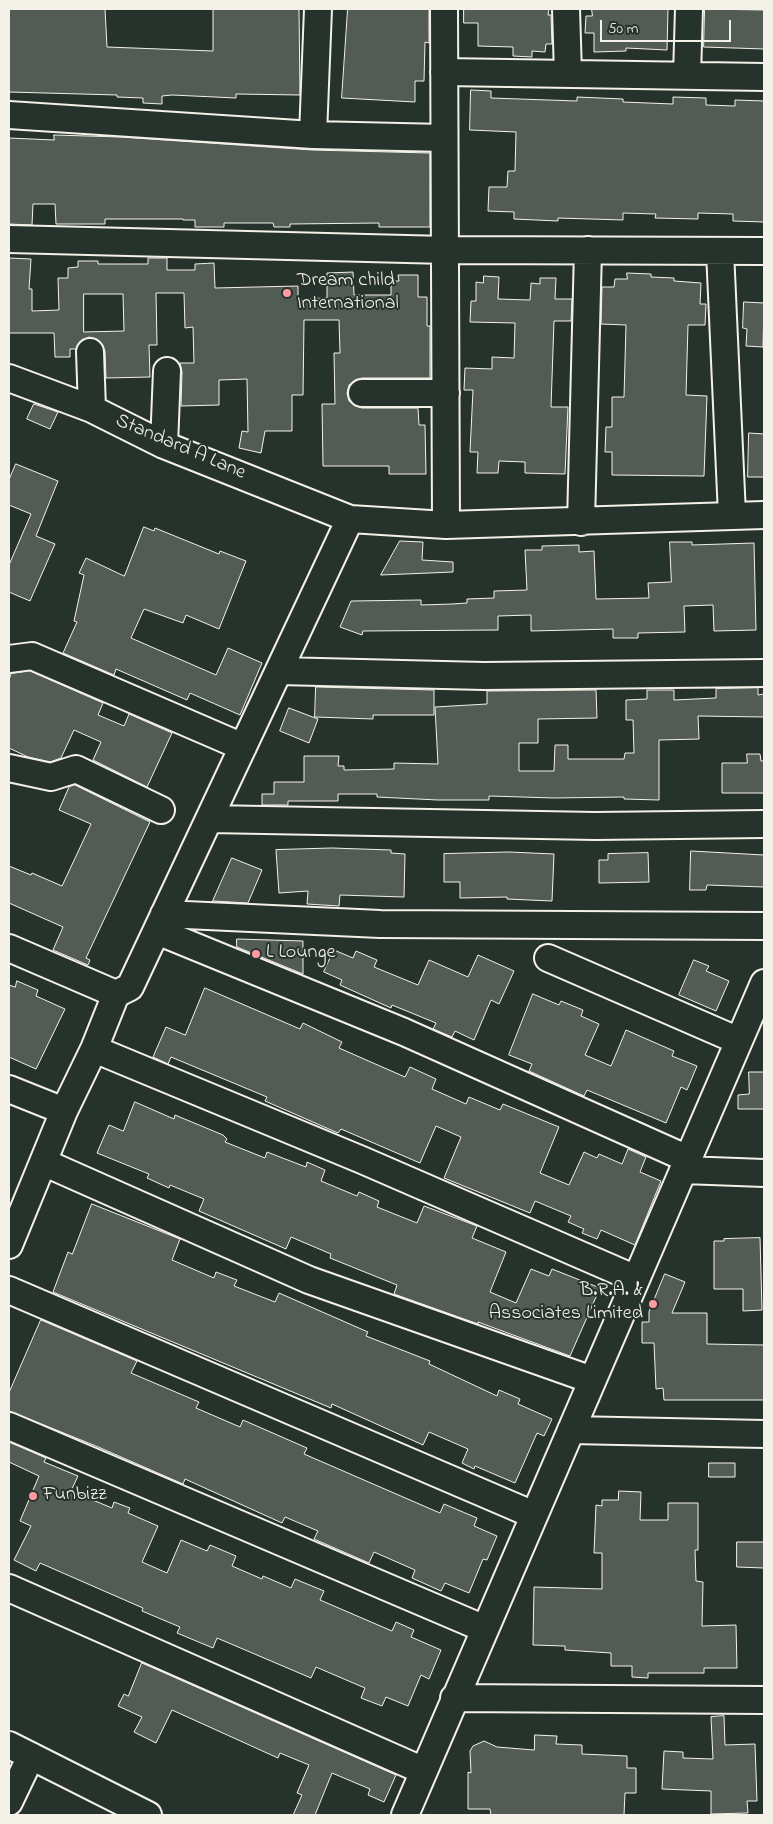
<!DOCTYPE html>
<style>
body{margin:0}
#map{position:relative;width:773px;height:1824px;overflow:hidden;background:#26332d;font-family:"Indie Flower",sans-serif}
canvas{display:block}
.frame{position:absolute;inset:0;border:10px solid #f4f1e8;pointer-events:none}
.scale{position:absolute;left:600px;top:20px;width:131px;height:22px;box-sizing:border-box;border:2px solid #f4f1e8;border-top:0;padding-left:6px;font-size:15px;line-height:18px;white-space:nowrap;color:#f4f1e8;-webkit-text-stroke:4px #26332d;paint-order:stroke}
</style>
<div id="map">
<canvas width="773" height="1824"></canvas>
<div class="frame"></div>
<div class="scale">50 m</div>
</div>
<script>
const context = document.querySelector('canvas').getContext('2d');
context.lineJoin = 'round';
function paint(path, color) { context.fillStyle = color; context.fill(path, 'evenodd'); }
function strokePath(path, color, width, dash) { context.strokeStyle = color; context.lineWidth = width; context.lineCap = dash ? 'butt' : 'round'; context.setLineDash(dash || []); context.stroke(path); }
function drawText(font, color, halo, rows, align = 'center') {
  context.font = font + ' "Indie Flower",sans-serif'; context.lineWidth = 4; context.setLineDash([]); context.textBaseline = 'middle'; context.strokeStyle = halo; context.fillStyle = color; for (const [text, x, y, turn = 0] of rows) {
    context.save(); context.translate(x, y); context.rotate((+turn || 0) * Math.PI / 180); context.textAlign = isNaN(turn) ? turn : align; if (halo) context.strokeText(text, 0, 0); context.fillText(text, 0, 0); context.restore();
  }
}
const building = new Path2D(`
 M9 9H105L107 47 213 51V9H299L300 95 236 94V98L172 95 162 96V104L143 103V98L117 97V95L9 92Z
 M348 9H429V43L425 42 424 81H415V102L342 98Z
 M464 9H549L548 15H551L552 44H546L545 52 532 51V57L513 56V47L478 46V23H464Z
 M592 9H668L667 50 626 48V51L594 52V33H585L586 16H592Z
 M705 9 764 10V49L704 47Z
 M471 90 491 91V98L577 101V97L623 99V102L673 104V97L706 98V105L735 106V100L764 101V222L733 221V214L698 213V219L655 218 656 214 623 213V220L558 218V221L514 219V212L488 211 489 187H507L508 171H515L516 132 470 130Z
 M54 135 121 137 312 150 430 153V227H379V223L290 224V227H274L273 223H224V227H195V220H183V219H105V224H56L55 204H33L32 225 9 224V138L54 140Z
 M9 258 31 259 29 289H32V311L59 310 58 278H68V268L78 267V261H98V264H148V258H167V270H195V264L214 263 215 288 298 286V299L327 298V273L353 272 354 295H391V281H399L398 275H418V297H427V326H430V378H362L355 380 349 385 347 393 349 401 355 406 362 408H418L419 425H425L426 474H389V466H323L322 404H335L334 353H340L339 320H304L303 395H292V431H265L261 453 239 448 242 431 248 432 247 379 219 380V405L181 406 182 372 180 363H194L193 327 185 328 184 293H156L157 345H149L150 377 106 378 105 351 102 344 97 339 89 337 82 340 76 349H70V357H55L54 333H9ZM84 294H123L124 331 84 332Z
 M627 273 651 274V277L674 278V281L701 283 700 304H706L705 325H688L686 395 707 396 704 476 612 475V452H605L606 427H612V397H624L626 325 601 324 602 287H614L615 279H627Z
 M484 276 499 277 498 299 530 300 531 283 540 284V278H556L555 299H572L571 321H554L551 407H568L565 474 525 473V462L499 461 498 473H477L478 452H470L473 390H464L465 368 492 369V357L514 358 515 323 470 322 471 301H476V282L483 283Z
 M744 302 764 303 763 347 746 346 747 329 743 328Z
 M34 404 58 412 50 429 27 419Z
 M749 433 764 434V477H748Z
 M16 464 58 481 36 536 55 544 30 601 9 592V565L31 514 9 505V480Z
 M144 527 154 531 155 528 219 554 220 551 246 561 219 629 186 615 183 623 144 609 131 638 216 675 228 648 262 663 240 715 190 693 187 700 116 669 114 675 63 653 77 622 74 621 84 575 79 573 86 558 124 576Z
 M400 541 423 542 422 560 453 562V572L381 575Z
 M670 542H692V545L754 543 756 630 714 631 713 605 684 606 685 632 638 633V638H613V629L531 631V615L498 616V630L363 631 362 635 340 627 351 601 421 600V605L452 604 467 603V599L494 598V591L527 590 525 550H542V546L579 545V552L594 551 596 599 649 598 648 583 671 582Z
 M30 671 103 703 98 715 124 726 129 714 172 733 147 787 93 760 101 742 74 730 61 758 50 762 28 757 9 748V680L11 674Z
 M316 687 434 690V715H373V719L315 717Z
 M758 688V695L764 694V717L698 716 699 739 659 740V800L624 799V797L554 798 489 796V800H438L377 797V794H338V801H288V805H262V794H274V782H304V756H339L338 766H344V770L394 769V763L438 764 435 707 487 704V691L596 690 597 718 538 719V743H519V771H554L555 745H568V759H624L625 753H634L633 720H626V700L647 699V690H674V700L716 698V689Z
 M289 708 318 719 309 743 280 731Z
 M747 754H760L761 761H764V793H722V763H747Z
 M75 785 150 822 86 958 90 960 88 965 53 950 63 927 9 903V866L31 875 32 873 62 886 91 824 59 810 69 787Z
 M332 848 391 850V853L405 854 404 897 340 895 339 906 307 904 308 891 279 893 276 850Z
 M691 851 764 855V887L707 885 706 890H690Z
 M509 852 554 854 552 901 507 899V897L460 898V882H444V854Z
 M648 853 649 882 599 883V860H608V854Z
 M232 858 262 870 248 903 213 901Z
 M237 939 303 941V974L237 947Z
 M334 950 353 958 356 951 377 960 374 967 418 985 429 960 468 977 478 955 514 971 499 1004 491 1000 474 1040 455 1031 452 1037 433 1029 436 1023 392 1005 391 1008 340 985 342 980 324 972Z
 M694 960 709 966 706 971 729 981 716 1011 679 995Z
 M17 981 38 990 36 996 65 1009 36 1069 9 1057V985L15 987Z
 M205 988 300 1029 303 1023 342 1042 339 1048 405 1077 410 1067 436 1079 432 1089 466 1104 469 1097 500 1110 503 1104 559 1127 540 1173 569 1185 584 1152 597 1158 599 1154 622 1164 628 1149 646 1157 640 1172 661 1181 635 1245 601 1230 597 1239 582 1233 584 1229 568 1222 571 1216 535 1201 530 1213 444 1178 461 1137 436 1126 420 1163 341 1129 338 1133 265 1101 267 1097 171 1057 168 1064 153 1057 166 1027 185 1035Z
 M533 994 559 1005 561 1001 583 1010 581 1016 599 1024 585 1055 611 1066 626 1030 674 1051 672 1056 697 1066 687 1090 681 1087 666 1123 587 1090 584 1096 529 1071 532 1064 509 1055Z
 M749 1072H764V1109H738V1095L749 1094Z
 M135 1102 174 1119 175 1115 223 1135 227 1139 225 1142 265 1158 267 1152 306 1167 307 1162 325 1170 321 1181 357 1196 359 1192 379 1201 377 1207 417 1223 424 1206 477 1226 472 1238 506 1252 490 1292 516 1303 531 1269 549 1276 552 1269 600 1288 570 1356 478 1322V1324L394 1294 397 1285 330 1258 331 1254 291 1237 286 1249 199 1211 204 1199 170 1185 169 1188 147 1178 149 1174 97 1153 109 1125 123 1131Z
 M92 1204 180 1239 172 1260 214 1278 216 1272 237 1280 234 1286 275 1302 279 1293 368 1332 366 1336 430 1361 429 1364 497 1396 499 1390 520 1399 518 1404 552 1419 544 1436 537 1433 515 1483 475 1466 474 1469 462 1463 468 1449 429 1432 423 1445 332 1404 331 1408 53 1292 68 1252 72 1254Z
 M760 1238 762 1310 743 1311V1289H714V1241H724V1239Z
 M665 1274 685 1282 672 1313H707V1344L764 1345V1400H664L663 1388 656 1389 654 1343H642V1322H649V1312Z
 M41 1320 137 1361 131 1373 199 1402 196 1408 240 1427 243 1420 307 1448 304 1454 440 1513 444 1504 477 1518 474 1526 497 1536 487 1560 483 1559 469 1593 445 1583 441 1591 412 1578 415 1570 374 1552 369 1563 314 1539 318 1531 285 1517 282 1523 185 1479 183 1484 96 1446 9 1411V1393Z
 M9 1442 46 1458 44 1462 78 1476 71 1491 112 1508 114 1502 130 1508 128 1513 158 1526 142 1562 167 1573 181 1540 207 1551 210 1545 236 1556 232 1566 262 1579 263 1576 291 1588 295 1579 324 1591 320 1600 392 1631 396 1622 414 1630 411 1637 441 1650 429 1679 421 1675 408 1706 386 1697 382 1706 361 1698 365 1688 316 1667 311 1678 217 1638 213 1648 177 1633 180 1627 142 1611 143 1608 40 1563 36 1571 14 1560 31 1526 20 1521 39 1476 9 1462Z
 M709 1463H735V1477H709Z
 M619 1491 641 1492 640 1520H668V1503H698V1550H695L696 1581 703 1582 702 1626 736 1625 737 1668H704V1673H648V1678L632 1677V1666H611V1653L565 1650V1646L533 1645 534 1587 602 1589V1553H594L596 1505 602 1506V1500H618Z
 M737 1542H764V1568L737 1567Z
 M142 1663 396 1775 384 1802 368 1795 370 1789 332 1773 315 1815H293L302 1795 297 1793 309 1765 280 1753 278 1758 172 1710 156 1743 134 1732 142 1717 118 1706 124 1694 128 1696Z
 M724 1716 725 1745 755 1744 757 1801H747L748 1813 711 1814V1791L662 1789 664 1751 683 1752V1758L713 1759 711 1717Z
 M535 1735 557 1736 556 1744 582 1745V1754L627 1756V1768H636V1793H625L624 1815H491L490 1809H468V1772L471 1773 470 1751 473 1746 484 1741 497 1747 534 1750Z`);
paint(building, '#525c55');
strokePath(building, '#f4f1e8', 1);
const minor = new Path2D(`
 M444 9 446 525
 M566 9 568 74
 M444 72 764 77
 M687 76 689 9
 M9 115 313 135 444 138
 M313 135 318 9
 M9 239 446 250 764 251
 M720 251 732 515
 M90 352 92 409
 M9 378 92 409 164 445 350 519 446 525 764 515
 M362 393H446
 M164 445 167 371
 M581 522 588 250
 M9 659 32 656 243 747
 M279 671 484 676 764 673
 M9 768 51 777 76 769 161 810
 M209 819 595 826 764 824
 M164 914 380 924 764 926
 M157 931 404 1032 688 1159
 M9 948 116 994
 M548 958 739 1041
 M94 1049 362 1160 636 1279
 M9 1089 64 1111
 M43 1162 309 1280 592 1380
 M684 1170 764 1173
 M9 1245 64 1111 94 1049 116 994 130 987 350 519
 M9 1290 534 1515
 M9 1426 485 1629
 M571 1430 764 1434
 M9 1588 424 1771
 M454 1698 764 1700
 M9 1745 148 1815
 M9 1802 31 1756
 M405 1815 764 983`);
strokePath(minor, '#f4f1e8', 30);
strokePath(minor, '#26332d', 26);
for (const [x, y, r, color] of [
 [287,293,5,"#ff9aa2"],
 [256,954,5,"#ff9aa2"],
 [653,1304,5,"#ff9aa2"],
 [33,1496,5,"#ff9aa2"]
]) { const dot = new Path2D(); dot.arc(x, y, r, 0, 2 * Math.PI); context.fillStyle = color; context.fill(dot); strokePath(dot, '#26332d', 2); }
drawText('20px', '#f4f1e8', '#26332d', [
 ["Dream child",297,282],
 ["International",297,305],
 ["L Lounge",266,954],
 ["B.R.A. &",643,1292,"right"],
 ["Associates Limited",643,1315,"right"],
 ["Funbizz",43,1496]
], 'left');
drawText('20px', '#f4f1e8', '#26332d', [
 ["Standard A Lane",180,448,23]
]);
</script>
